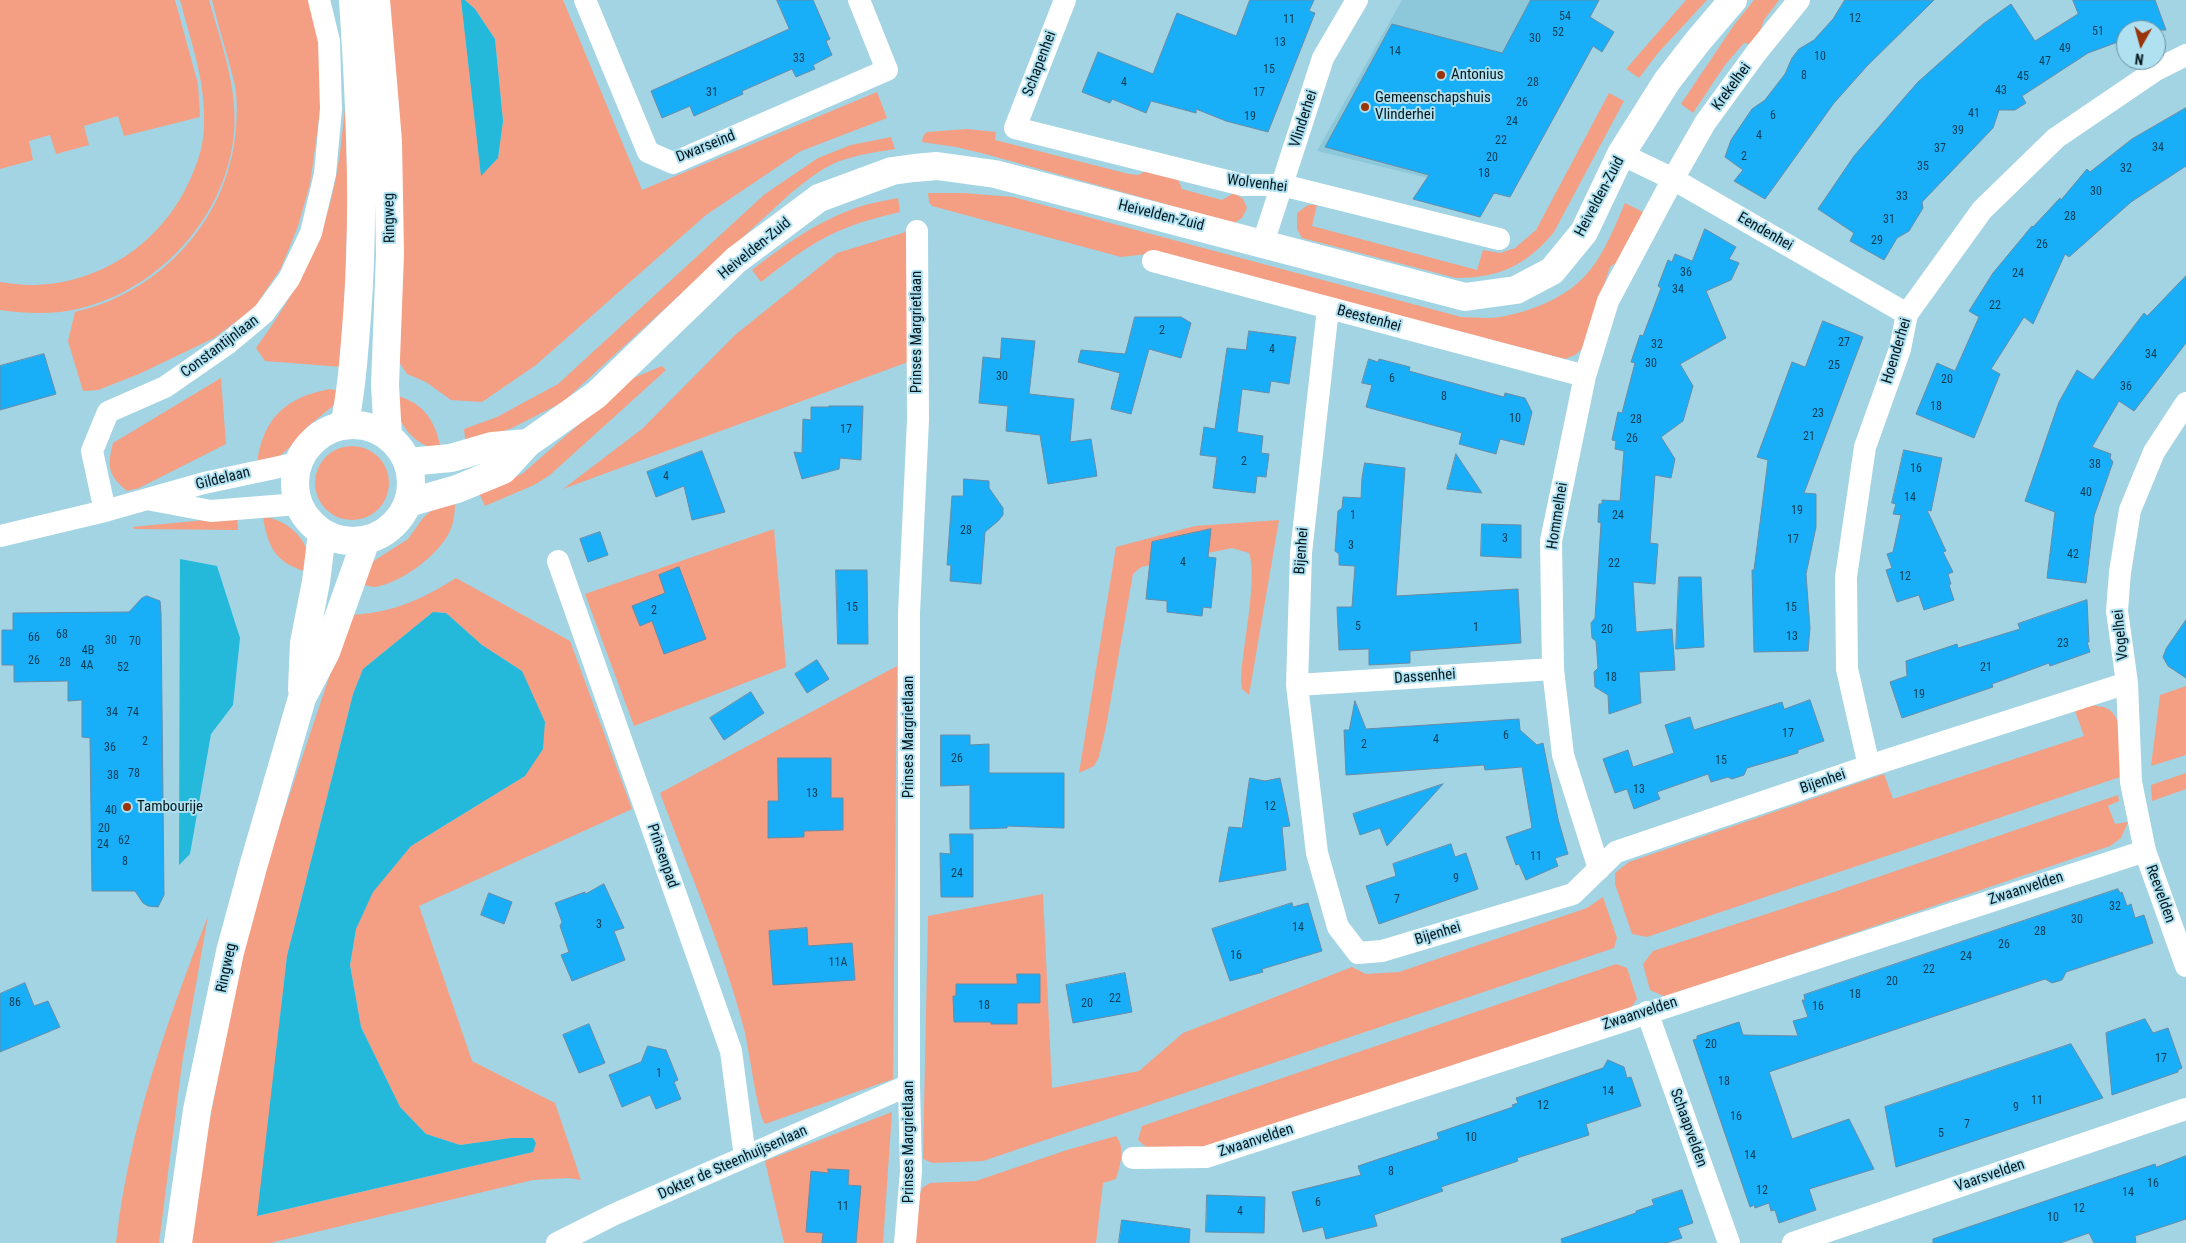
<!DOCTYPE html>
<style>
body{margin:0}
#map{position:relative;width:2186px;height:1243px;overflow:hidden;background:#a2d4e3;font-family:"Roboto Condensed",sans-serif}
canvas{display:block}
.north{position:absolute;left:2116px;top:20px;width:50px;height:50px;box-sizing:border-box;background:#afe1f1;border:1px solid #6b909c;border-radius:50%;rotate:187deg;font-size:14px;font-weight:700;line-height:20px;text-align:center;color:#04171d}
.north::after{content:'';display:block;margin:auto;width:18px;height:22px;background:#9a340a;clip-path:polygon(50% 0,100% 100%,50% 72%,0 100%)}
</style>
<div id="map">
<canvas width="2186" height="1243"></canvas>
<div class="north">N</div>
</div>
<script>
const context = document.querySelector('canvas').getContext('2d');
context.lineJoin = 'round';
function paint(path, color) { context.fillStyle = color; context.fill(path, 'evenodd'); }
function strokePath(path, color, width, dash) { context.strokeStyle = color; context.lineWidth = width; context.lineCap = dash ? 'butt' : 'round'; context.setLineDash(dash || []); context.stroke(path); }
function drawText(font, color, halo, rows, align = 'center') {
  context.font = font + ' "Roboto Condensed",sans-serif'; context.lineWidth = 4; context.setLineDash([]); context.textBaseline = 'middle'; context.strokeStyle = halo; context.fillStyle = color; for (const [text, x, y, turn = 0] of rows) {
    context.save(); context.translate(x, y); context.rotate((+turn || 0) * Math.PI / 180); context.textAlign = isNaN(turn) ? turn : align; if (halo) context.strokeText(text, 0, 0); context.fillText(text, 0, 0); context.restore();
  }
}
paint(new Path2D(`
 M1402 0H1564L1461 186 1317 151Z`), '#8dc8da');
paint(new Path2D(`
 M0 0H175L198 84 200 117 124 136 118 116 84 126 89 145 56 154 50 135 29 141 33 160 0 169Z
 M180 0H209C221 43 238 88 234 133 226 222 149 301 60 312 40 314 20 313 0 310V282C10 283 20 285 30 285 98 285 159 245 188 184 196 167 204 146 204 126 206 82 191 42 180 0Z
 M212 0H311L319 33 320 112 310 184 298 226 281 268 254 308 214 338 139 374 98 390 83 391 68 341 75 312C85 309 97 306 107 302 193 266 244 184 236 92 235 82 231 72 229 62 223 41 217 21 212 0Z
 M381 0H461L481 175 498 158 503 121 495 39 475 9 465 0H563L642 190 877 92 887 118 801 151 706 215 536 365 482 402 451 400 426 382 407 374 399 362Z
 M1686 0H1707L1658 53 1639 78 1626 69Z
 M1754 0H1779L1764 20 1758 37 1750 44 1744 43 1725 65 1693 113 1681 104 1734 25Z
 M1609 93 1624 101 1554 232C1527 265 1499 278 1456 278L1302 238 1297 229V213L1308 205H1317L1312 226 1477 270 1483 250 1500 253 1515 248 1536 230Z
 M345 108 348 199 342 367 265 361 256 348C292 299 321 247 334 187 340 161 342 134 345 108Z
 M967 129 996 132 995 140 1129 174 1139 175 1146 170 1177 177 1182 189 1222 200 1234 193 1243 199 1247 208 1242 218 1234 223 985 154 956 147 922 142 923 136 927 132Z
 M891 137 895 149C876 152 856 155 837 162 820 169 805 182 791 193L563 402 512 428 466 445 464 429 497 417 558 384 765 194 818 158 851 145Z
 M928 193H964L1013 197 1461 317C1474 317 1487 319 1500 317 1528 312 1561 300 1582 279 1602 260 1614 228 1625 203L1645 213 1624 257 1610 267 1583 348 1575 355 1565 359 1156 253 1121 257 932 206 929 202Z
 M898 198 900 212C884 216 867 220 851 226 817 238 789 260 761 282L752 270C784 245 815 223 853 209 868 203 884 201 898 198Z
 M906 232 908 362 563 489 642 429 735 335 837 253Z
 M662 366 666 370 550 475 534 485 485 506 479 493 522 474 631 379Z
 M221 378 226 444 139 488 127 491C108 475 107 467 113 443Z
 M330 389 339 391 333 406 307 427 288 449 275 460 257 463C263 418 286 397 330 389Z
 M395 395C425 403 436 422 441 450 413 446 395 422 395 395Z
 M315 483a37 37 0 1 1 74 0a37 37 0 1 1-74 0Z
 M455 501C455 512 454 522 450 531 439 555 400 584 374 587 369 587 364 584 359 583L369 564 408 539 423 518 434 508Z
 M237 517 238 530 135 529 132 527Z
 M263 517C281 518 303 533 307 552 308 558 307 566 307 572 276 563 268 548 263 517Z
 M1279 520 1249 695 1242 689 1241 680C1242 649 1258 578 1249 553L1232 548 1141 567 1133 574 1106 727 1099 757 1094 766 1079 773 1116 547 1195 526Z
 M774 529 786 667 634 726 585 594Z
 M456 578 570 641 632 809 419 906 472 1061 555 1103 581 1180 568 1178 533 1180 270 1243H191L200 1172 234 991 259 886 350 615C392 613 421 600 456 578ZM433 612 446 613 482 645 522 671 525 776 411 846 372 892 356 929 350 965 361 1027 400 1107 426 1134 460 1145 512 1138H533L536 1143 532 1152 258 1216 287 956 353 694 363 669Z
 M897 666 893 1079 765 1124C757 1114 749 1047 744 1029 723 948 689 871 660 793Z
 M2186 686V755L2151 766 2160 695Z
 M2091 705C2095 706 2102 706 2106 708 2127 717 2120 759 2120 777L1647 937 1632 934 1615 884V873L1629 862 1884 774 1893 799 2084 736 2075 711Z
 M2186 773V789L2152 801 2151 785Z
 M2118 795 2119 801 2108 806 2115 824 2128 822 2121 838 2110 846 1666 997 1650 990 1643 964 1653 951 1831 893Z
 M1043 894 1052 1088 1139 1071 1183 1033 1352 967 1366 974 1399 972 1587 908 1603 897 1617 938 1614 948 983 1161 933 1163 923 1159 928 916Z
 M208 916 182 1064 159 1243H116C129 1128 166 1024 208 916Z
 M1616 964 1627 968 1637 999 1630 1009 1211 1149 1146 1147 1138 1140 1142 1126Z
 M892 1112 883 1243H784L765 1161Z
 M1116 1136C1126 1149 1120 1165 1116 1179L1103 1183 1096 1243H914L919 1197 922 1188 930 1183 976 1181 1067 1150Z`), '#f49f83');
paint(new Path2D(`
 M461 0H465L475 9 495 39 503 121 498 158 481 176Z
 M180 559 217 566 240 638 233 705 211 734 190 854 179 865Z
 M433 612 446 613 482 645 522 671 545 722 543 749 525 776 411 846 373 892 356 929 350 965 361 1027 400 1107 426 1134 460 1145 511 1138H533L536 1143 533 1152 257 1216 287 956 353 694 363 669Z`), '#24b8db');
const building = new Path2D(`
 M777 0H813L830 39 826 41 832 55 813 65 815 69 796 77 792 69 742 91 743 94 694 116 690 106 662 118 651 91 789 29Z
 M1250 0H1314L1309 11 1315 13 1268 132 1226 121 1196 109V113L1151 101 1146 113 1112 99 1110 103 1082 92 1098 52 1153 74 1177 13 1236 36Z
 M1531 0H1599L1590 17 1614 32 1602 52 1593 46 1510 197 1494 193 1480 217 1413 199 1429 175 1325 147 1392 24 1502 53Z
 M1845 0H1934L1867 66 1834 103 1765 199 1734 181 1743 170 1725 157 1731 140 1752 109 1765 100 1785 74 1792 58 1799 49 1814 40 1833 19Z
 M2073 0H2155L2166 30H2126V39L2088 53 2022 96 2026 103 2015 110H1999L1993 128 1922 202 1923 208 1909 231 1897 238 1884 260 1850 241 1854 233 1818 209 1854 156 1904 98 1918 82 1983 24 2011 4 2035 41 2078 14Z
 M2186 108V166L2131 202 2069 257 2065 254 2033 324 2024 317 1991 369 2000 374 1974 438 1916 414 1937 363 1955 371 1979 317 1969 311 1993 273 2032 226 2033 227 2060 198 2061 200 2087 169 2090 172 2132 139Z
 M1705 229 1736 247 1729 259 1739 263 1731 280 1706 291 1726 338 1680 364 1693 386 1683 421 1661 437 1675 459 1671 478 1655 475 1650 543 1658 544 1655 584 1633 582 1636 632 1672 629 1675 670 1639 672 1641 703 1609 714 1608 695 1595 687 1594 672 1598 668 1597 654 1596 641 1592 638 1591 623 1595 618 1601 523 1598 522 1599 504H1602V500L1620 501 1624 451 1615 449 1616 441 1612 440 1618 412 1622 413 1635 363 1631 362 1640 335 1643 336 1661 288 1658 286 1668 260 1672 262 1675 254 1692 261Z
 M2186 276V343L2134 411 2119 401 2092 447 2111 454 2110 458 2113 462 2094 516 2086 583 2047 578 2055 512 2025 501 2059 402 2077 370 2093 380 2144 313 2147 316Z
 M1135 317H1181L1191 323 1181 358 1149 349 1131 414 1111 409 1120 373 1078 362 1081 350 1125 354Z
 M1823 321 1863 337 1804 493 1816 494V527L1806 574 1810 628 1808 651 1754 652 1752 570H1754L1768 460 1757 457 1792 362 1805 367Z
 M1249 331 1296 337 1289 384 1271 381 1269 393 1242 389 1237 432 1263 436 1261 453 1269 454 1266 477 1257 476 1255 493 1213 488 1217 457 1200 455 1204 427 1215 429 1227 348 1246 350Z
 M1002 338 1035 341 1029 394 1074 399 1070 442 1091 439 1097 476 1048 484 1040 435 1006 431 1008 406 979 403 983 357 1000 359Z
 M44 354 56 394 0 410V366Z
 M1369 359 1378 362 1379 359 1410 367 1409 371 1504 397 1505 393 1525 398 1532 412 1524 445 1500 439 1496 454 1459 444 1462 433 1366 407 1372 385 1362 383Z
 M829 406H863L861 460 840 458 839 469 802 479 794 452 802 453 803 419 811 420V407H829Z
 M1904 450 1942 458 1931 511 1927 510 1946 551 1943 552 1953 572 1948 574 1951 584 1949 585 1954 600 1924 610 1919 595 1897 602 1886 570 1892 568 1887 554 1893 552 1901 515 1893 514 1896 504 1892 503Z
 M702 451 725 512 692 520 684 486 656 497 647 472Z
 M1456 454 1482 493 1447 489Z
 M1365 463 1405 468 1396 596 1518 589 1521 643 1410 651V663L1369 665V649L1339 650 1337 607H1352L1355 566 1339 565V554L1335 551 1338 511 1342 508 1343 497 1361 498 1362 478Z
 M964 479 989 481V488L1003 508V515L998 521 985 532 981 584 950 581 951 565H947L952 496H963Z
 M1482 524 1521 525V558L1481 556Z
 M1211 529 1208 557 1216 558 1211 608 1203 607 1202 616 1167 612V601L1146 599 1152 542Z
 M600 532 608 555 588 562 580 539Z
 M679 567 706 639 664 654 652 621 640 626 632 606 665 593 659 575Z
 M836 570H867L868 644H838Z
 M1679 577H1701L1704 647 1676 649Z
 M147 596 160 601 161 613 164 895 158 907 148 906 143 903 135 891H92L90 738 82 737V700L68 701V681L14 682V665H2V630H13V613L129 612 142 598Z
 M2087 600 2089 642H2087L2090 652 2050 666 2049 663 1992 684 1993 687 1902 718 1890 682 1907 676 1906 661 1957 644 1958 648 2020 629 2018 624Z
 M2186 620V678L2168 666 2163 657 2166 649Z
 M817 660 829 679 807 693 795 674Z
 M751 692 764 713 724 740 710 718Z
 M1810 700 1824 741 1798 750V753L1747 768 1744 775 1732 779 1728 777 1711 782 1708 774 1657 792 1660 799 1634 809 1627 789 1615 793 1603 759 1628 750 1633 767 1674 753 1665 725 1690 717 1694 730 1782 702 1784 709Z
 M1355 701 1366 729 1519 719 1520 730 1537 745 1543 743 1558 819 1568 854 1555 858 1558 866 1526 880 1519 864 1516 865 1506 837 1532 828 1522 767 1485 770 1484 765 1346 775 1344 730H1349Z
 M941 735H970V745L989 744V773H1064V828L1007 826V828L970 829V785L941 786Z
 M778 758H831V798H843V830L804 831V837L768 838V801H778Z
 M1250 778 1265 781 1280 778 1290 826 1282 827 1286 870 1219 882 1229 827 1242 828Z
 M1443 784 1387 846 1380 828 1360 835 1353 814Z
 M950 834H973V897H941L940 853 950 854Z
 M1451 844 1455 857 1466 853 1478 889 1379 924 1366 886 1396 876 1393 864Z
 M604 884 624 928 614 931 625 960 572 981 561 955 569 952 560 926 562 922 555 903 585 892V894Z
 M2118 889 2120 893 2122 892 2127 906 2131 904 2135 918 2144 915 2153 943 2066 972 2062 980 2052 983 2045 979 1769 1072 1792 1139 1849 1119 1874 1169 1809 1189 1816 1210 1779 1223 1775 1210 1771 1211 1769 1203 1755 1208 1754 1205 1750 1207 1693 1040 1697 1039V1036L1739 1022 1743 1035 1798 1036 1793 1021 1808 1017 1802 1000H1805L1804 995Z
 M489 893 512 902 504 924 481 915Z
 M1292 903 1293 907 1308 903 1322 951 1262 969 1263 972 1230 981 1212 929Z
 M807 928 808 946 852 943 855 980 773 985 769 931Z
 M1125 973 1132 1012 1073 1023 1066 985Z
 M1017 974H1040V1003H1017V1024H991V1022H954L953 996H956V984H1017Z
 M25 983 34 1006 48 1001 60 1027 0 1052V994Z
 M2145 1019 2153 1033 2168 1028 2182 1068 2178 1070V1072L2112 1095 2106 1033Z
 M589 1024 605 1063 579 1073 563 1035Z
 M2071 1044 2103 1098 1896 1167 1885 1107Z
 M648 1046 666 1050 678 1080 674 1082 681 1099 656 1109 650 1095 622 1107 609 1075 641 1062Z
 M1608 1060 1624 1067 1627 1078 1631 1077 1641 1106 1586 1124 1589 1135 1517 1158 1518 1161 1441 1187 1443 1191 1374 1215 1377 1226 1326 1239 1323 1227 1303 1232 1292 1192 1361 1175 1358 1166 1439 1139 1437 1133 1513 1107 1512 1105 1518 1103 1516 1098 1603 1068Z
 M2186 1156V1219L2135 1236 2136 1243H2094L2089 1233 2060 1243H1933V1239L2155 1164 2156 1167Z
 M828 1169 849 1170 848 1185 861 1186 856 1243H822L823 1233 806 1232 811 1171 828 1173Z
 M1682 1190 1693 1223 1678 1228 1682 1238 1666 1243H1562L1561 1239 1636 1213V1211L1654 1205 1652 1200Z
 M1207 1195 1265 1197 1264 1233 1206 1232Z
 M1122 1220 1190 1229 1189 1243H1119Z`);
paint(building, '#19aef8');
strokePath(building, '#688ca6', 1);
strokePath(new Path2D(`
 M585 0 648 152 673 163 887 70 859 0
 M1065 0 1015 128 1243 185H1282L1499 239
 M1621 154 1673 179 1907 314
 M1263 243 1323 58 1357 0
 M1153 261 1585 376
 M1328 308 1301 553 1297 685 1317 853 1338 927 1358 953 1382 951 1573 894 1616 852 1869 766 2127 683
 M2186 403 2154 452 2130 510 2120 572 2117 611 2127 683 2131 782 2145 851 2186 966
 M152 500 211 511 298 504
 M105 511 92 451 108 412 165 387 227 344 264 313 289 279 311 233 325 174 331 109 329 41 319 0
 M0 536 105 511 204 483 298 463
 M558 561 731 1051 745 1157
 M1297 685 1553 669
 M1869 766 1847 669 1846 577 1865 447 1900 349 1907 314 1982 210 2056 138 2156 70 2186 55
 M1599 869 1563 755 1553 669 1551 541 1585 376 1608 301 1673 179 1705 123 1756 53 1799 0
 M1647 1012 1729 1243
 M1133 1158 1206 1157 2145 851
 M557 1243 615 1214 909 1085
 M905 1243 911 1171 909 1085V613L918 420 917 231
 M1793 1243 2186 1109`), '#fff', 22);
strokePath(new Path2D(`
 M408 462 451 458 492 446 528 443
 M408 503 457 489 503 470 528 443 596 395 736 260 819 198 892 171 914 168 937 166 995 174 1465 297 1516 290 1552 271 1584 232 1621 154 1667 81 1698 41 1733 0`), '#fff', 28);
strokePath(new Path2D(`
 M376 0 388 141 390 254 385 385 388 436
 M295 483a58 58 0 1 1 116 0a58 58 0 1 1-116 0Z
 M344 426C352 389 354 353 357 316 365 211 360 105 353 0
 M302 689 304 643 316 582 322 533
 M178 1243 197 1110 230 952 253 867 302 698 326 652 366 540`), '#fff', 28);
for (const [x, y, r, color] of [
 [1441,75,5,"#9a340a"],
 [1365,107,5,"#9a340a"],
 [127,807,5,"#9a340a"]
]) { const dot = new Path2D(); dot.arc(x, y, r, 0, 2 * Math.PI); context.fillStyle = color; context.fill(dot); strokePath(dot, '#afe1f1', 2); }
drawText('12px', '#093d54', null, [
 ["54",1565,17],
 ["12",1855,19],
 ["11",1289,20],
 ["51",2098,32],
 ["52",1558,33],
 ["30",1535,39],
 ["13",1280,43],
 ["49",2065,49],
 ["14",1395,52],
 ["10",1820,57],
 ["33",799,59],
 ["47",2045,62],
 ["15",1269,70],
 ["8",1804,76],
 ["45",2023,77],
 ["4",1124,83],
 ["28",1533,83],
 ["43",2001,91],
 ["31",712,93],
 ["17",1259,93],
 ["26",1522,103],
 ["41",1974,114],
 ["6",1773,116],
 ["19",1250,117],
 ["24",1512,122],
 ["39",1958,131],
 ["4",1759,136],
 ["22",1501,141],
 ["34",2158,148],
 ["37",1940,149],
 ["2",1744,157],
 ["20",1492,158],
 ["35",1923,167],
 ["32",2126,169],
 ["18",1484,174],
 ["30",2096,192],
 ["33",1902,197],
 ["28",2070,217],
 ["31",1889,220],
 ["29",1877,241],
 ["26",2042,245],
 ["36",1686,273],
 ["24",2018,274],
 ["34",1678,290],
 ["22",1995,306],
 ["2",1162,331],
 ["27",1844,343],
 ["32",1657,345],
 ["4",1272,350],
 ["34",2151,355],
 ["30",1651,364],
 ["25",1834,366],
 ["30",1002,377],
 ["6",1392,379],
 ["20",1947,380],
 ["36",2126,387],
 ["8",1444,397],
 ["18",1936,407],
 ["23",1818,414],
 ["10",1515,419],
 ["28",1636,420],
 ["17",846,430],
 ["21",1809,437],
 ["26",1632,439],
 ["2",1244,462],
 ["38",2095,465],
 ["16",1916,469],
 ["4",666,477],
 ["40",2086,493],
 ["14",1910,498],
 ["19",1797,511],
 ["1",1353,516],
 ["24",1618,516],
 ["28",966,531],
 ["3",1505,539],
 ["17",1793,540],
 ["3",1351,546],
 ["42",2073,555],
 ["4",1183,563],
 ["22",1614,564],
 ["12",1905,577],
 ["15",852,608],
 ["15",1791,608],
 ["2",654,611],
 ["5",1358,627],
 ["1",1476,628],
 ["20",1607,630],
 ["68",62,635],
 ["13",1792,637],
 ["66",34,638],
 ["30",111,641],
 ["70",135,642],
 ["23",2063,644],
 ["4B",88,651],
 ["26",34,661],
 ["28",65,663],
 ["4A",87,666],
 ["52",123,668],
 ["21",1986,668],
 ["18",1611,678],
 ["19",1919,695],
 ["34",112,713],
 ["74",133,713],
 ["17",1788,734],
 ["6",1506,736],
 ["4",1436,740],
 ["2",145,742],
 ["2",1364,745],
 ["36",110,748],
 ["26",957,759],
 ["15",1721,761],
 ["78",134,774],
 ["38",113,776],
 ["13",1639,790],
 ["13",812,794],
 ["12",1270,807],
 ["40",111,811],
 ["20",104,829],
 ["62",124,841],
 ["24",103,845],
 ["11",1536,857],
 ["8",125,862],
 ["24",957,874],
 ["9",1456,879],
 ["7",1397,900],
 ["32",2115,907],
 ["30",2077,920],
 ["3",599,925],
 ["14",1298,928],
 ["28",2040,932],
 ["26",2004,945],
 ["16",1236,956],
 ["24",1966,957],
 ["11A",838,963],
 ["22",1929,970],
 ["20",1892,982],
 ["18",1855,995],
 ["22",1115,999],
 ["86",15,1003],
 ["20",1087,1004],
 ["18",984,1006],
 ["16",1818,1007],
 ["20",1711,1045],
 ["17",2161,1059],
 ["1",659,1074],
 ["18",1724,1082],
 ["14",1608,1092],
 ["11",2037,1101],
 ["12",1543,1106],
 ["9",2016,1108],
 ["16",1736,1117],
 ["7",1967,1125],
 ["5",1941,1134],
 ["10",1471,1138],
 ["14",1750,1156],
 ["8",1391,1172],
 ["16",2153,1184],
 ["12",1762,1191],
 ["14",2128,1193],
 ["6",1318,1203],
 ["11",843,1207],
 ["12",2079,1209],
 ["4",1240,1212],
 ["10",2053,1218]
]);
drawText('15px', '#04171d', '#afe1f1', [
 ["Schapenhei",1040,64,-69],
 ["Krekelhei",1732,87,-54],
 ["Vlinderhei",1304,119,-72],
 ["Dwarseind",706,147,-22],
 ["Wolvenhei",1257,184,7],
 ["Heivelden-Zuid",1600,197,-62],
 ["Heivelden-Zuid",1161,216,14],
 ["Ringweg",390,218,-91],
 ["Eendenhei",1765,232,30],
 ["Heivelden-Zuid",755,249,-39],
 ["Beestenhei",1369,319,15],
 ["Prinses Margrietlaan",917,332,-90],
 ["Constantijnlaan",220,347,-37],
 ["Hoenderhei",1897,351,-73],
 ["Gildelaan",223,479,-14],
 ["Hommelhei",1558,516,-81],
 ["Bijenhei",1302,551,-86],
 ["Vogelhei",2121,635,-96],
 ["Dassenhei",1425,677,-4],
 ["Prinses Margrietlaan",909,737,-90],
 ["Bijenhei",1823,782,-19],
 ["Prinsenpad",662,856,71],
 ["Zwaanvelden",2026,889,-18],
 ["Reevelden",2160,894,70],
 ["Bijenhei",1438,934,-17],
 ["Ringweg",227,968,-78],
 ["Zwaanvelden",1640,1014,-18],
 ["Schaapvelden",1688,1128,70],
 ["Zwaanvelden",1256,1141,-18],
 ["Prinses Margrietlaan",909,1142,-90],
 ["Dokter de Steenhuijsenlaan",733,1163,-24],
 ["Vaarsvelden",1990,1176,-19]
]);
drawText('15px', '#04171d', '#afe1f1', [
 ["Antonius",1451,75],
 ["Gemeenschapshuis",1375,98],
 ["Vlinderhei",1375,115],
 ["Tambourije",137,807]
], 'left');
</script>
